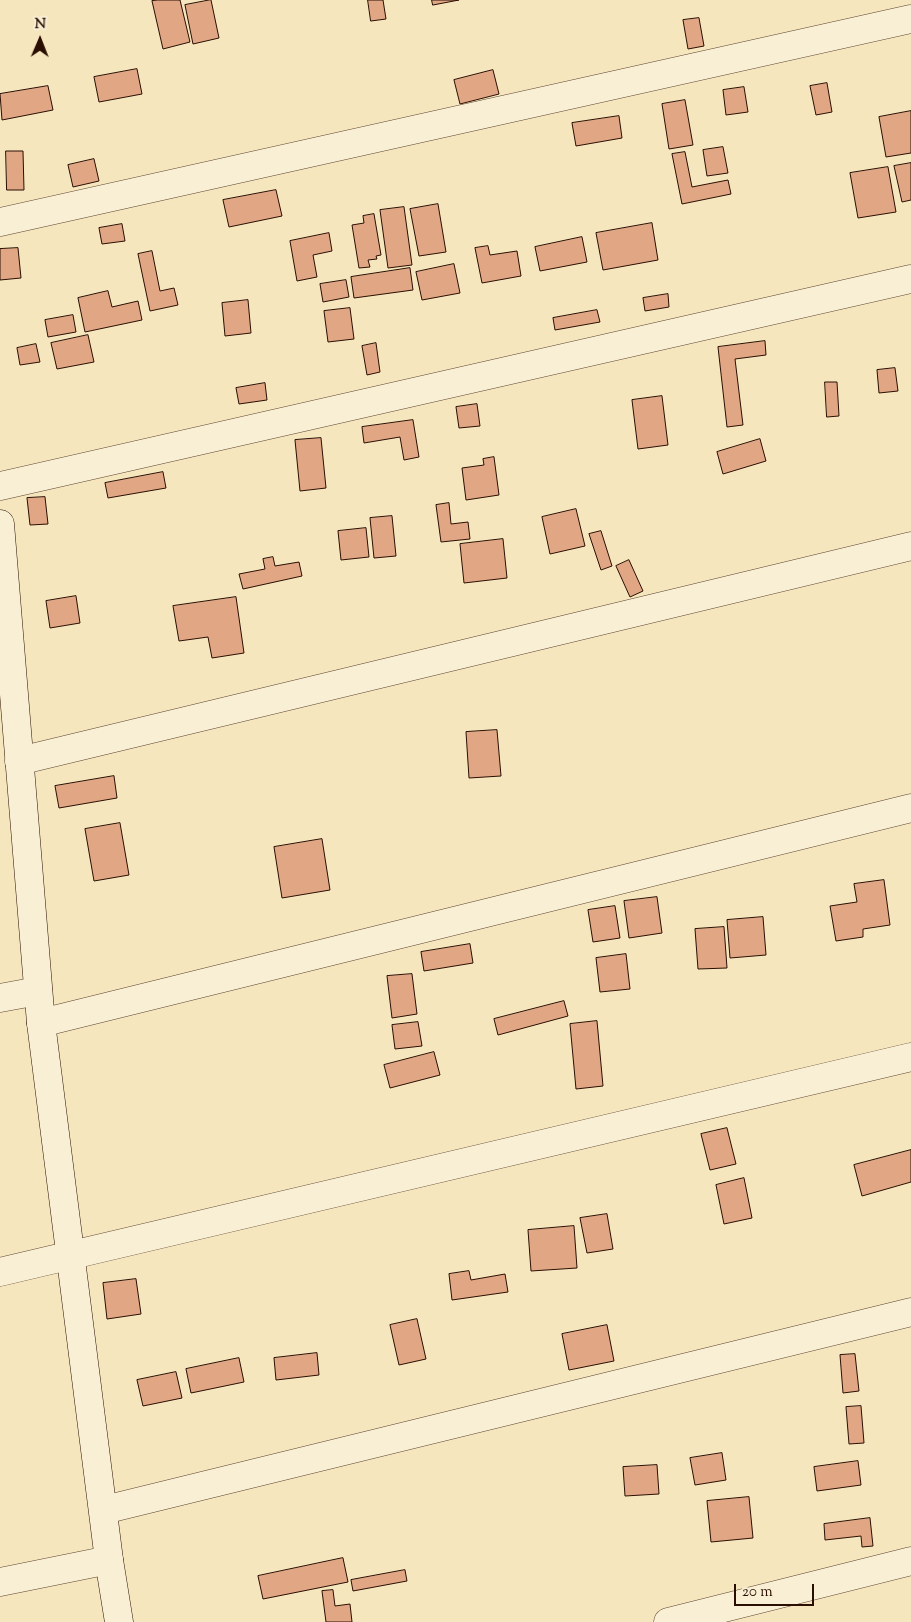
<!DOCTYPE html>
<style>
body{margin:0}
#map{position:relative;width:911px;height:1622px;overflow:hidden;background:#f5e6bd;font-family:"Sorts Mill Goudy",serif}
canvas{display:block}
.north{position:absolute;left:15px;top:15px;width:50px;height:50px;-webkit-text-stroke:4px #f8efd4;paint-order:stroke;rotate:1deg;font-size:14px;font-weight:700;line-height:20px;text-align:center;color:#2a0e02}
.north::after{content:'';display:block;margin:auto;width:18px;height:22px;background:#2a0e02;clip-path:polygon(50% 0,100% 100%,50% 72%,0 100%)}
.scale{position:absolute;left:734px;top:1584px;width:80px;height:22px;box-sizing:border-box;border:2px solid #2a0e02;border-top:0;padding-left:6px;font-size:15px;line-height:18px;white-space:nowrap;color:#2a0e02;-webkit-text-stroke:4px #f8efd4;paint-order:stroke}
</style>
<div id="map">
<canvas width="911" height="1622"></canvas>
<div class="north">N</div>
<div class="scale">20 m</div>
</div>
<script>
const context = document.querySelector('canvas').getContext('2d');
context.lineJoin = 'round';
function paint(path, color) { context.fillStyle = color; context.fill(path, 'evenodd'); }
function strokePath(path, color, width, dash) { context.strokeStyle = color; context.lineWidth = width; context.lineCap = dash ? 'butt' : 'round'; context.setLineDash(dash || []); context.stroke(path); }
const building = new Path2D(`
 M158 0H180L190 42 163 49 152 1Z
 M211 0 219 38 193 44 185 5Z
 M368 0H383L386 19 371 21Z
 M432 0H459L433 5Z
 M699 18 704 46 688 49 683 20Z
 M137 69 142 94 99 102 94 77Z
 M493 70 499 94 460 104 454 80Z
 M827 83 832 112 816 115 810 86Z
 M48 86 53 110 2 120 0 94Z
 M744 87 748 112 726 115 723 90Z
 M685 100 693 145 669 149 662 104Z
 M911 111V153L886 157 879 117Z
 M619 116 622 138 576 146 572 123Z
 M723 147 728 173 707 176 703 150Z
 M6 151H23L24 190H7Z
 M685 152 692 187 728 180 731 194 682 204 672 154Z
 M94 159 99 181 73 187 68 165Z
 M911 163V200L902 202 894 166Z
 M888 167 896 212 858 218 850 173Z
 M276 190 282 216 229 227 223 200Z
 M438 204 446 252 419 256 410 209Z
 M404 207 412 265 388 268 380 210Z
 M374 214 381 255 376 256 377 259 368 260 370 267 359 268 352 225 364 223 363 216Z
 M652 223 658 260 603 270 596 233Z
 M122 224 125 241 102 244 99 228Z
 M329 233 332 251 313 255 317 277 297 281 290 241Z
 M582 237 587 262 540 271 535 247Z
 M488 246 490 255 517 251 521 276 482 283 475 248Z
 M18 248 21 278 0 280V249Z
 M152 251 160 291 174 288 178 305 150 311 138 254Z
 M454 264 460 293 422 300 416 272Z
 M410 268 413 290 354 298 351 277Z
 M346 280 349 297 323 302 320 284Z
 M108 291 112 307 138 301 142 320 85 332 78 298Z
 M668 294 669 307 645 311 643 298Z
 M248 300 251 333 225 336 222 303Z
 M350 308 354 339 328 342 324 311Z
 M597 310 600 322 555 330 553 318Z
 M73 315 76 332 48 337 45 320Z
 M88 335 94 362 57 369 51 343Z
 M765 341 766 355 735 359 743 425 727 427 718 347Z
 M376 343 380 372 367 375 362 346Z
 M36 344 40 362 20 365 17 348Z
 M895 368 898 391 879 393 877 370Z
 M825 382H837L839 416 827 417Z
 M265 383 267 400 239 404 236 388Z
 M662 396 668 445 638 449 632 400Z
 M477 404 480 426 459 428 456 407Z
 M413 420 419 457 404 460 400 437 364 443 362 427Z
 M321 438 326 488 300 491 295 440Z
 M760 439 766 461 723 474 717 452Z
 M494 457 499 495 466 500 462 468 484 465 483 459Z
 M163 472 166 488 108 498 105 483Z
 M45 497 48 524 30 525 27 498Z
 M449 503 451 524 468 522 470 539 441 542 436 505Z
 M576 509 585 546 550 554 542 517Z
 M392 516 396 556 374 558 370 518Z
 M366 528 369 557 341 560 338 531Z
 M601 531 612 566 601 570 589 534Z
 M503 539 507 578 464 583 460 544Z
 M273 557 275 566 299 562 302 576 243 589 239 574 265 569 263 559Z
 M629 560 643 591 630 597 616 566Z
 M76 596 80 623 50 628 46 601Z
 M236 597 244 653 212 658 208 637 179 641 173 606Z
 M497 730 501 776 469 778 466 732Z
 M114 776 117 798 59 808 55 786Z
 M120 823 129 875 94 881 85 829Z
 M322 839 330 890 282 898 274 847Z
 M884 880 890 925 863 929V937L836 941 830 906 857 902 854 884Z
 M657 897 662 933 629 938 624 901Z
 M615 906 620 938 593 942 588 910Z
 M763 917 766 955 730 958 727 920Z
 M724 927 727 968 698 969 695 929Z
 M470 944 473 963 424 971 421 952Z
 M626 954 630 989 600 992 596 958Z
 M412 974 417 1014 392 1018 387 976Z
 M564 1001 568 1016 498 1035 494 1019Z
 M597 1021 603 1086 576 1089 570 1024Z
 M418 1022 422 1046 395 1049 392 1025Z
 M434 1052 440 1075 390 1088 384 1065Z
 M727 1128 736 1164 710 1170 701 1134Z
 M911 1150V1182L862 1196 854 1165Z
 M744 1178 752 1218 724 1224 716 1185Z
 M607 1214 613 1249 587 1253 580 1218Z
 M574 1226 577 1268 531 1271 528 1230Z
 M469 1271 471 1280 505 1274 508 1292 452 1300 449 1274Z
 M136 1279 141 1314 107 1319 103 1283Z
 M417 1319 426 1359 399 1365 390 1325Z
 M607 1325 614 1361 569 1370 562 1334Z
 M317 1353 319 1375 276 1380 274 1358Z
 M855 1354 859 1391 843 1393 840 1355Z
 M239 1358 244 1382 191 1393 186 1369Z
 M176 1372 182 1398 143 1406 137 1380Z
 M861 1406 864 1443 849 1444 846 1407Z
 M722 1453 726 1480 695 1485 690 1458Z
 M858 1461 861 1485 817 1491 814 1467Z
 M657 1465 659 1494 625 1496 623 1467Z
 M749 1497 753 1538 711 1542 707 1501Z
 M870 1518 873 1546 862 1547 861 1536 825 1540 824 1524Z
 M343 1558 348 1582 263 1599 258 1576Z
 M405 1570 407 1581 353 1591 351 1580Z
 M333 1590 335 1606 350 1604 352 1622H326L322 1591Z`);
paint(building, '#e1a784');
strokePath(building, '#2a0e02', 1);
const minor = new Path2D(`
 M0 222 911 19
 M0 486 911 279
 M19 761 911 546
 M0 998 38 991
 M41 1023 911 808
 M0 1272 911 1057
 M104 1510 911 1312
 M0 1582 109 1560
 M668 1622 911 1561`);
const secondary = new Path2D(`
 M0 524 41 1023 109 1560 119 1622`);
strokePath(minor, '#5d4431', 29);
strokePath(secondary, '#2a0e02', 29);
strokePath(minor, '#f8efd4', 28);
strokePath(secondary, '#f8efd4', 28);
</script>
